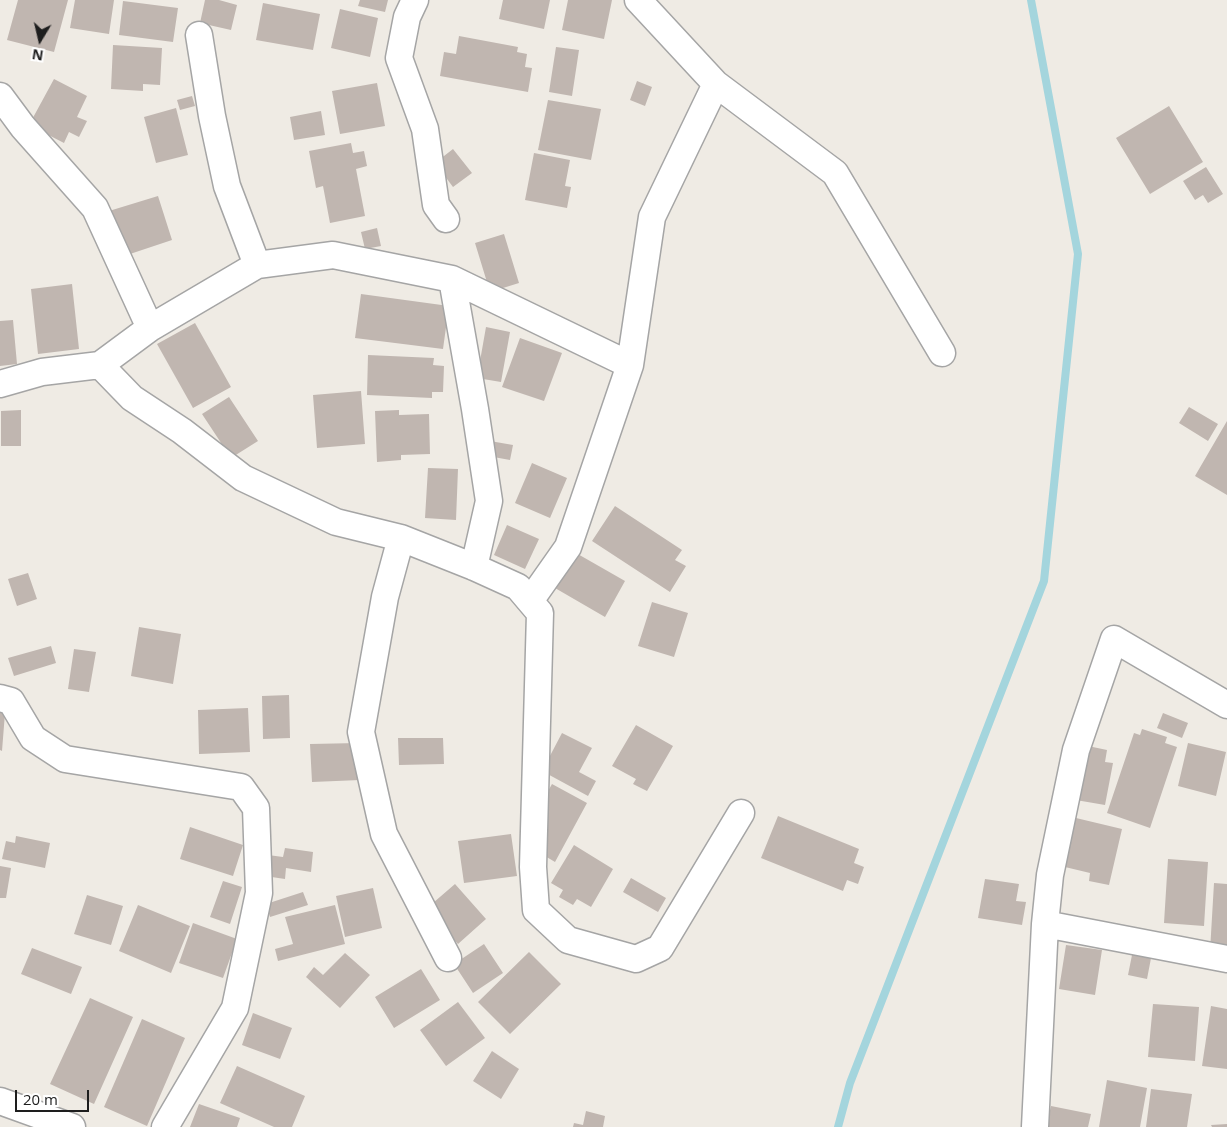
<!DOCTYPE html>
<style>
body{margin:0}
#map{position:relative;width:1227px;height:1127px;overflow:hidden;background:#efebe4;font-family:"Open Sans",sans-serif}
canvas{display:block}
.north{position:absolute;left:15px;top:15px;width:50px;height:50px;-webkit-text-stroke:4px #fff;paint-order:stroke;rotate:189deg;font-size:14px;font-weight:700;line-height:20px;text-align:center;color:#1e1e1e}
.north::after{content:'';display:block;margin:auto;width:18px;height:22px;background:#1e1e1e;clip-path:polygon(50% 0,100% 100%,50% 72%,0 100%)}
.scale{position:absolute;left:15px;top:1090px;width:74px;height:22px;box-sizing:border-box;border:2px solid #1e1e1e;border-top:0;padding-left:6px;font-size:15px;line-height:18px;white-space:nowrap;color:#1e1e1e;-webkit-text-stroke:4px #fff;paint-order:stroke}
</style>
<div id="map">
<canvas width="1227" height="1127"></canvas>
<div class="north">N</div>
<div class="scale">20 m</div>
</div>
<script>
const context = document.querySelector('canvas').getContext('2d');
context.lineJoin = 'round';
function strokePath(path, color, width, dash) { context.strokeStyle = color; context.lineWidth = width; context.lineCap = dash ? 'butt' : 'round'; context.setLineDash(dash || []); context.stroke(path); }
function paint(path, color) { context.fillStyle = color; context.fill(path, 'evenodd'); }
strokePath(new Path2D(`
 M838 1127 850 1083 1044 581 1078 254 1031 0`), '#a4d5dd', 8);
paint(new Path2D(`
 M18 0H68L54 52 7 40Z
 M75 0H114L109 34 70 28Z
 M205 0H219L237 5 231 30 200 23Z
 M360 0H388L385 12 358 6Z
 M503 0H550L544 29 499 19Z
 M568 0H612L604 39 562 30Z
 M123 1 178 8 173 42 119 35Z
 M263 3 320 14 313 50 256 40Z
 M340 9 378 18 370 57 331 48Z
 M459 36 518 47 517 52 527 54 525 67 532 68 528 92 440 76 444 52 456 54Z
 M113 45 162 48 160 85 143 84V91L111 89Z
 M556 47 579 50 572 96 549 92Z
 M54 79 87 96 77 117 87 121 79 137 69 132 64 143 29 125Z
 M637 81 652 87 645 106 630 100Z
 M377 83 385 126 340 134 332 91Z
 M192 96 195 106 180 110 177 100Z
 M548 100 601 109 591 160 538 150Z
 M1169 106 1203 162 1150 194 1116 138Z
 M176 108 188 155 156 163 144 117Z
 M321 111 325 135 294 140 290 117Z
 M351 143 353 153 364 151 367 166 356 169 365 216 330 223 323 186 316 188 309 151Z
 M453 149 472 173 453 187 435 163Z
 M534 153 570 160 565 186 571 187 567 208 525 200Z
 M1206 167 1223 194 1208 203 1203 195 1195 200 1183 181Z
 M158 196 172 240 124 256 109 211Z
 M377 228 381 246 365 249 361 232Z
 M504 234 519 283 490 292 475 243Z
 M72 284 79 349 38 354 31 289Z
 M361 294 449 306 443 349 355 338Z
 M13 320 17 364 0 366V321Z
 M195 323 231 387 193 408 157 344Z
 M486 327 510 332 501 382 477 378Z
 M520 338 562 353 544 401 502 387Z
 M368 355 434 358 433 365 444 366 443 392H432V398L367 395Z
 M361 391 365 444 317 448 313 395Z
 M229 397 258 441 231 458 202 414Z
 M1189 407 1218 424 1208 441 1179 423Z
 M21 410V446H1V411Z
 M399 410V415L429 414 430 454 401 455V460L377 462 375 411Z
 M1227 421V495L1195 476Z
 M490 441 513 445 510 460 488 456Z
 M532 463 567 478 550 518 515 503Z
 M428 468 458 469 456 520 425 518Z
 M615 506 682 550 675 560 686 566 670 592 592 541Z
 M507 525 539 539 525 569 494 555Z
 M576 553 625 581 605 617 555 588Z
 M28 573 37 599 17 606 8 579Z
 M652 602 688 613 674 657 638 646Z
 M139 627 181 634 173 684 131 676Z
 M51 646 56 663 14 676 8 658Z
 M74 649 96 652 89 692 68 689Z
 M289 695 290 738 263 739 262 696Z
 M248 708 250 752 199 754 198 710Z
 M0 712 5 713 2 751 0 750Z
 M1163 713 1188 723 1182 738 1157 728Z
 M636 725 673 746 647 791 633 784 636 779 612 766Z
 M1142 729 1167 737 1165 743 1177 747 1150 828 1107 813 1134 733 1140 735Z
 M562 733 592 748 579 772 596 781 588 796 542 771Z
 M398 738H443L444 764 399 765Z
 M359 743 360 780 312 782 310 744Z
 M1188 743 1226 752 1216 796 1178 786Z
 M1088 746 1107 750 1105 762 1113 763 1105 805 1070 799Z
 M552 784 587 803 555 862 540 853 537 811Z
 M778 816 859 849 854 863 864 867 858 884 847 880 843 891 761 858Z
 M1076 818 1122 829 1109 885 1089 881 1090 873 1065 867Z
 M190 827 243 845 233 876 180 859Z
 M511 834 517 876 464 883 458 841Z
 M16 836 50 843 45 868 2 859 6 841 15 843Z
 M574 845 613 869 591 907 577 899 573 905 559 897 563 890 551 883Z
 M285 848 313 852 311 872 286 868 285 879 265 876 268 855 283 857Z
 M1168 859 1208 862 1204 926 1164 923Z
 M0 866 11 868 6 898H0Z
 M631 878 666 898 658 912 623 892Z
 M985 879 1019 884 1016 901 1026 902 1022 925 978 918Z
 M223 881 242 887 230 924 210 917Z
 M1214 883 1227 884V952L1210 951Z
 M455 884 486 919 458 944 426 909Z
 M373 888 382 928 345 937 336 896Z
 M303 892 308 905 270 917 266 904Z
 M87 895 123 906 111 945 74 934Z
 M138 905 190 926 171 973 119 951Z
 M335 905 345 944 278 961 275 949 293 944 285 917Z
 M193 923 237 939 223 978 179 963Z
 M484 944 503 973 473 993 454 964Z
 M1066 945 1102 950 1095 995 1059 989Z
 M32 948 82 967 71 994 21 974Z
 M1133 950 1152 953 1147 979 1128 975Z
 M529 952 561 984 510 1034 478 1002Z
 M345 953 370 975 340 1008 306 977 314 967 323 975Z
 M421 969 440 1000 394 1028 375 997Z
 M90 998 133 1017 94 1104 50 1084Z
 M458 1002 485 1038 446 1066 420 1030Z
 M1153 1004 1199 1007 1195 1061 1148 1057Z
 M1211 1006 1227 1009V1069L1202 1066Z
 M253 1013 292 1028 280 1059 242 1045Z
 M142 1019 185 1038 147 1126 104 1107Z
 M492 1051 519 1069 501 1099 473 1081Z
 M237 1066 305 1096 292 1127H274L220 1103Z
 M1107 1080 1147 1088 1140 1127H1099Z
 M1151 1089 1192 1094 1187 1127H1146Z
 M199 1104 240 1118 237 1127H190Z
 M1051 1106 1091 1114 1088 1127H1046Z
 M586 1111 605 1116 603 1127H573L574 1123 583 1125Z
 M1227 1124V1127H1212L1211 1125Z`), '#c0b6b0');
const street = new Path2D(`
 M415 0 407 17 399 58 425 129 436 205 446 219
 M638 0 716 84 835 173 942 353
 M199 35 212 116 227 186 257 265
 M0 96 23 127 95 208 150 328
 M452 279 475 409 489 501 474 567
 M100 365 132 398 182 431 243 478 336 522 401 538 474 567 518 587 540 613 533 867 536 910 568 940 636 959 660 948 741 813
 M0 384 42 372 100 365 150 328 257 265 333 255 452 279 630 365
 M401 538 385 597 361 732 384 834 448 958
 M530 601 568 547 630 365 652 217 716 84
 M0 698 11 701 33 738 65 759 241 787 256 808 259 893 235 1008 165 1127
 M1045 924 1227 959
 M0 1101 72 1127
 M1035 1127 1045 924 1050 875 1076 750 1114 639 1227 705`);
strokePath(street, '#a5a5a5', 29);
strokePath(street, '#fff', 26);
</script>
